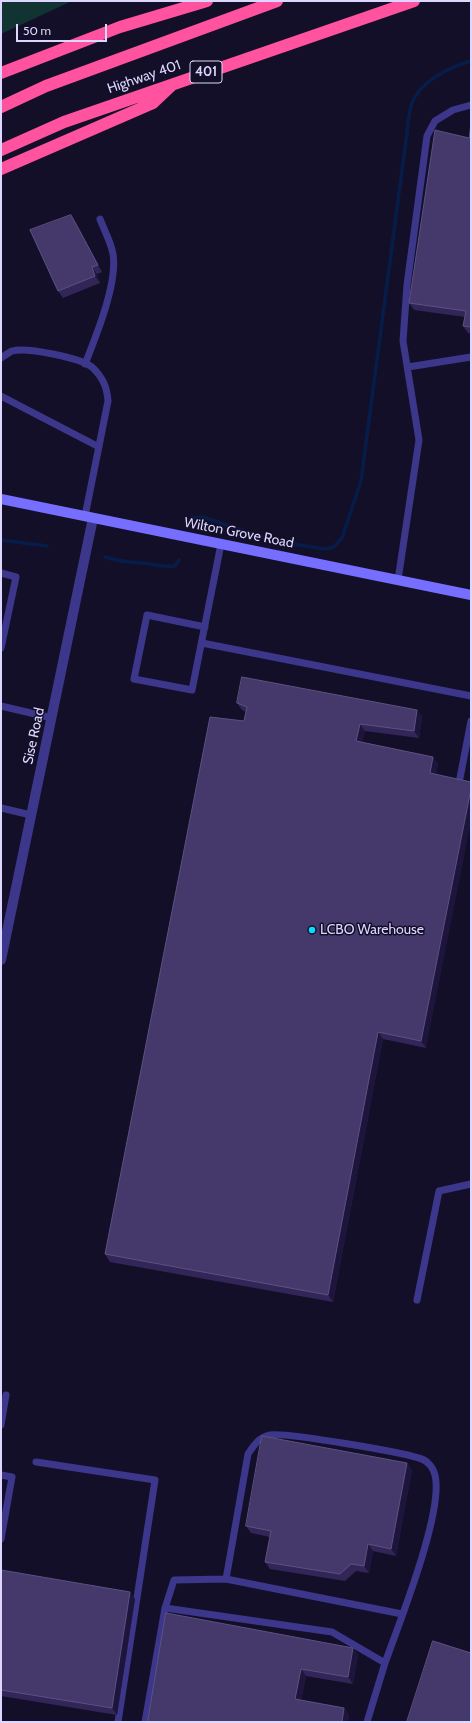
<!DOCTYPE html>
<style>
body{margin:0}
#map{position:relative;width:472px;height:1723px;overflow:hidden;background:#140f29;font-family:Cabin,sans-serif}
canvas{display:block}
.frame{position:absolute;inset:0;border:2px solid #ddd7ff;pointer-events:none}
.scale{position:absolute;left:16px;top:24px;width:91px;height:18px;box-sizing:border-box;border:2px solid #ddd7ff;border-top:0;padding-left:5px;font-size:12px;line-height:14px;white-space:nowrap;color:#ddd7ff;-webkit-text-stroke:3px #140f29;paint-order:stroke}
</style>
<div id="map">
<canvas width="472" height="1723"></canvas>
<div class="frame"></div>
<div class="scale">50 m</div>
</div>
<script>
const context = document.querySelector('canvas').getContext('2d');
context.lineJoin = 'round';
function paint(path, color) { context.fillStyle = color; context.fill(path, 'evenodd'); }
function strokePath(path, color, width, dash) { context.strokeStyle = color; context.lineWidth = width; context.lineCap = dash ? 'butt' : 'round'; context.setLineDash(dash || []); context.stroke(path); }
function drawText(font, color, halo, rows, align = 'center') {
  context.font = font + ' Cabin,sans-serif'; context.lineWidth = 3; context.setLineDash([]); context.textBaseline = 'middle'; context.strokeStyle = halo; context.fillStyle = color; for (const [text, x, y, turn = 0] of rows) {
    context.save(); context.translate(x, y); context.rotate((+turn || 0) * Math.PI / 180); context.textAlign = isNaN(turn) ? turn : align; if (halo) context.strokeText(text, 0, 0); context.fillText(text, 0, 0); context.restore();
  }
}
paint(new Path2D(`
 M1 1H72L1 34Z`), '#113433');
strokePath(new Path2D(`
 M186 526V523L192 518 203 517 273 541 325 549 334 547 342 538 361 481 406 140C408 128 408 114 412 103 420 81 450 67 471 61
 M1 540 47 546
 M105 557C122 563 138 562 156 565 163 566 167 567 175 566L179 560`), '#071d49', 3.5);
strokePath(new Path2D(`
 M1 358C4 356 8 353 12 351 26 347 83 358 93 368 103 378 107 387 108 401L85 516
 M85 364C96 336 118 283 113 254 111 242 104 230 100 219
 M408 367 471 357
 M1 396 99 447
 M1 573 16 577 1 648
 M398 580 419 440 403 341 407 285 427 136 435 121 453 110 471 105
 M205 627 147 615 134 679 192 690 221 544
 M202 643 471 696
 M1 706 52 718
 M460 778 471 721
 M1 808 31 815
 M417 1300 439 1191 471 1184
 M1 1425 6 1395
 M36 1462 155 1480 118 1722
 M1 1475 12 1477 1 1539
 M226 1579 402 1614
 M165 1608 174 1580 226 1579 248 1454C254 1445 258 1438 270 1435 284 1432 410 1453 424 1460 428 1462 433 1468 434 1472 447 1505 398 1626 385 1663
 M145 1722 165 1608 332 1632 385 1663 367 1722`), '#3d378b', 7);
strokePath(new Path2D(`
 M1 960 93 518`), '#3d378b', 10);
strokePath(new Path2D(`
 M1 499 471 595`), '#766eff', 10);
strokePath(new Path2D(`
 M1 73 120 27 207 1
 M1 107 46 86 277 1
 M1 150 64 122 414 1
 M1 169 153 103 171 86`), '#ff529f', 12);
paint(new Path2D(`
 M471 122V334L468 333 463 326 465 317 414 310 409 303 469 138Z
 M76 222 102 272 97 274 100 283 63 298 58 291Z
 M237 703 417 710 422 717 419 738 365 731 362 742 433 757 438 764 436 774 426 1048 383 1039 333 1302 110 1262 105 1254 244 721 246 712 242 710Z
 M407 1463 412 1470 396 1556 373 1551 369 1573 356 1571 345 1581 270 1569 265 1562 270 1537 251 1533 246 1526Z
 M1 1570 135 1599 117 1715 1 1696Z
 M353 1648 358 1655 353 1684 306 1676 301 1700 344 1708 349 1715 348 1722H148Z`), '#322658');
paint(new Path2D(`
 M71 215 76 222 102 272 98 265Z
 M92 267 97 274 100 283 95 276Z
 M1 588 3 590 1 597Z
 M417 710 422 717 419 738 414 731Z
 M360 724 365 731 360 748 356 741Z
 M433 757 438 764 435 780 430 773Z
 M471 789V822L426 1048 421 1041Z
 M378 1032 383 1039 333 1302 328 1295Z
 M407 1463 412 1470 396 1556 391 1549Z
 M368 1544 373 1551 369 1573 364 1566Z
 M130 1592 135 1599 117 1715 112 1708Z
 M353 1648 358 1655 353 1684 348 1677Z
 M301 1669 306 1676 300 1706 295 1699Z
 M344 1708 349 1715 348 1722H342Z`), '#1e153d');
const building = new Path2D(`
 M471 122V327L463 326 466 311 409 303 435 130 469 138Z
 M71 215 98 265 92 267 95 276 58 291 30 230Z
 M242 677 417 710 414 731 360 724 356 741 433 757 430 773 471 782V789L421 1041 378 1032 328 1295 105 1254 210 717 244 721 247 707 237 703Z
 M262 1436 407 1463 391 1549 368 1544 364 1566 351 1564 340 1574 265 1562 271 1531 246 1526Z
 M1 1570 130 1592 112 1708 1 1690Z
 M166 1613 353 1648 348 1677 301 1669 295 1699 344 1708 342 1722H148Z
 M433 1641 471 1653V1722H407Z`);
paint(building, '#44396a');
strokePath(building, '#5c5281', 1);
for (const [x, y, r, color] of [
 [312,930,4,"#03deff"]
]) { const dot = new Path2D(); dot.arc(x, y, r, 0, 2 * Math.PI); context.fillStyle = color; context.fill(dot); strokePath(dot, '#140f29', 1.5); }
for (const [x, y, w] of [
 [206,72,32]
]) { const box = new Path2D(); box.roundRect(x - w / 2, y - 11, w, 22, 3); context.fillStyle = '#140f29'; context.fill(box); strokePath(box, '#ddd7ff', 1); }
drawText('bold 13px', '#ddd7ff', null, [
 ["401",206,72]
]);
drawText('14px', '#ddd7ff', '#140f29', [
 ["Highway 401",144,77,-19],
 ["Wilton Grove Road",239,533,11],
 ["Sise Road",34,736,-78]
]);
drawText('14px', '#ddd7ff', '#140f29', [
 ["LCBO Warehouse",320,930]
], 'left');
</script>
